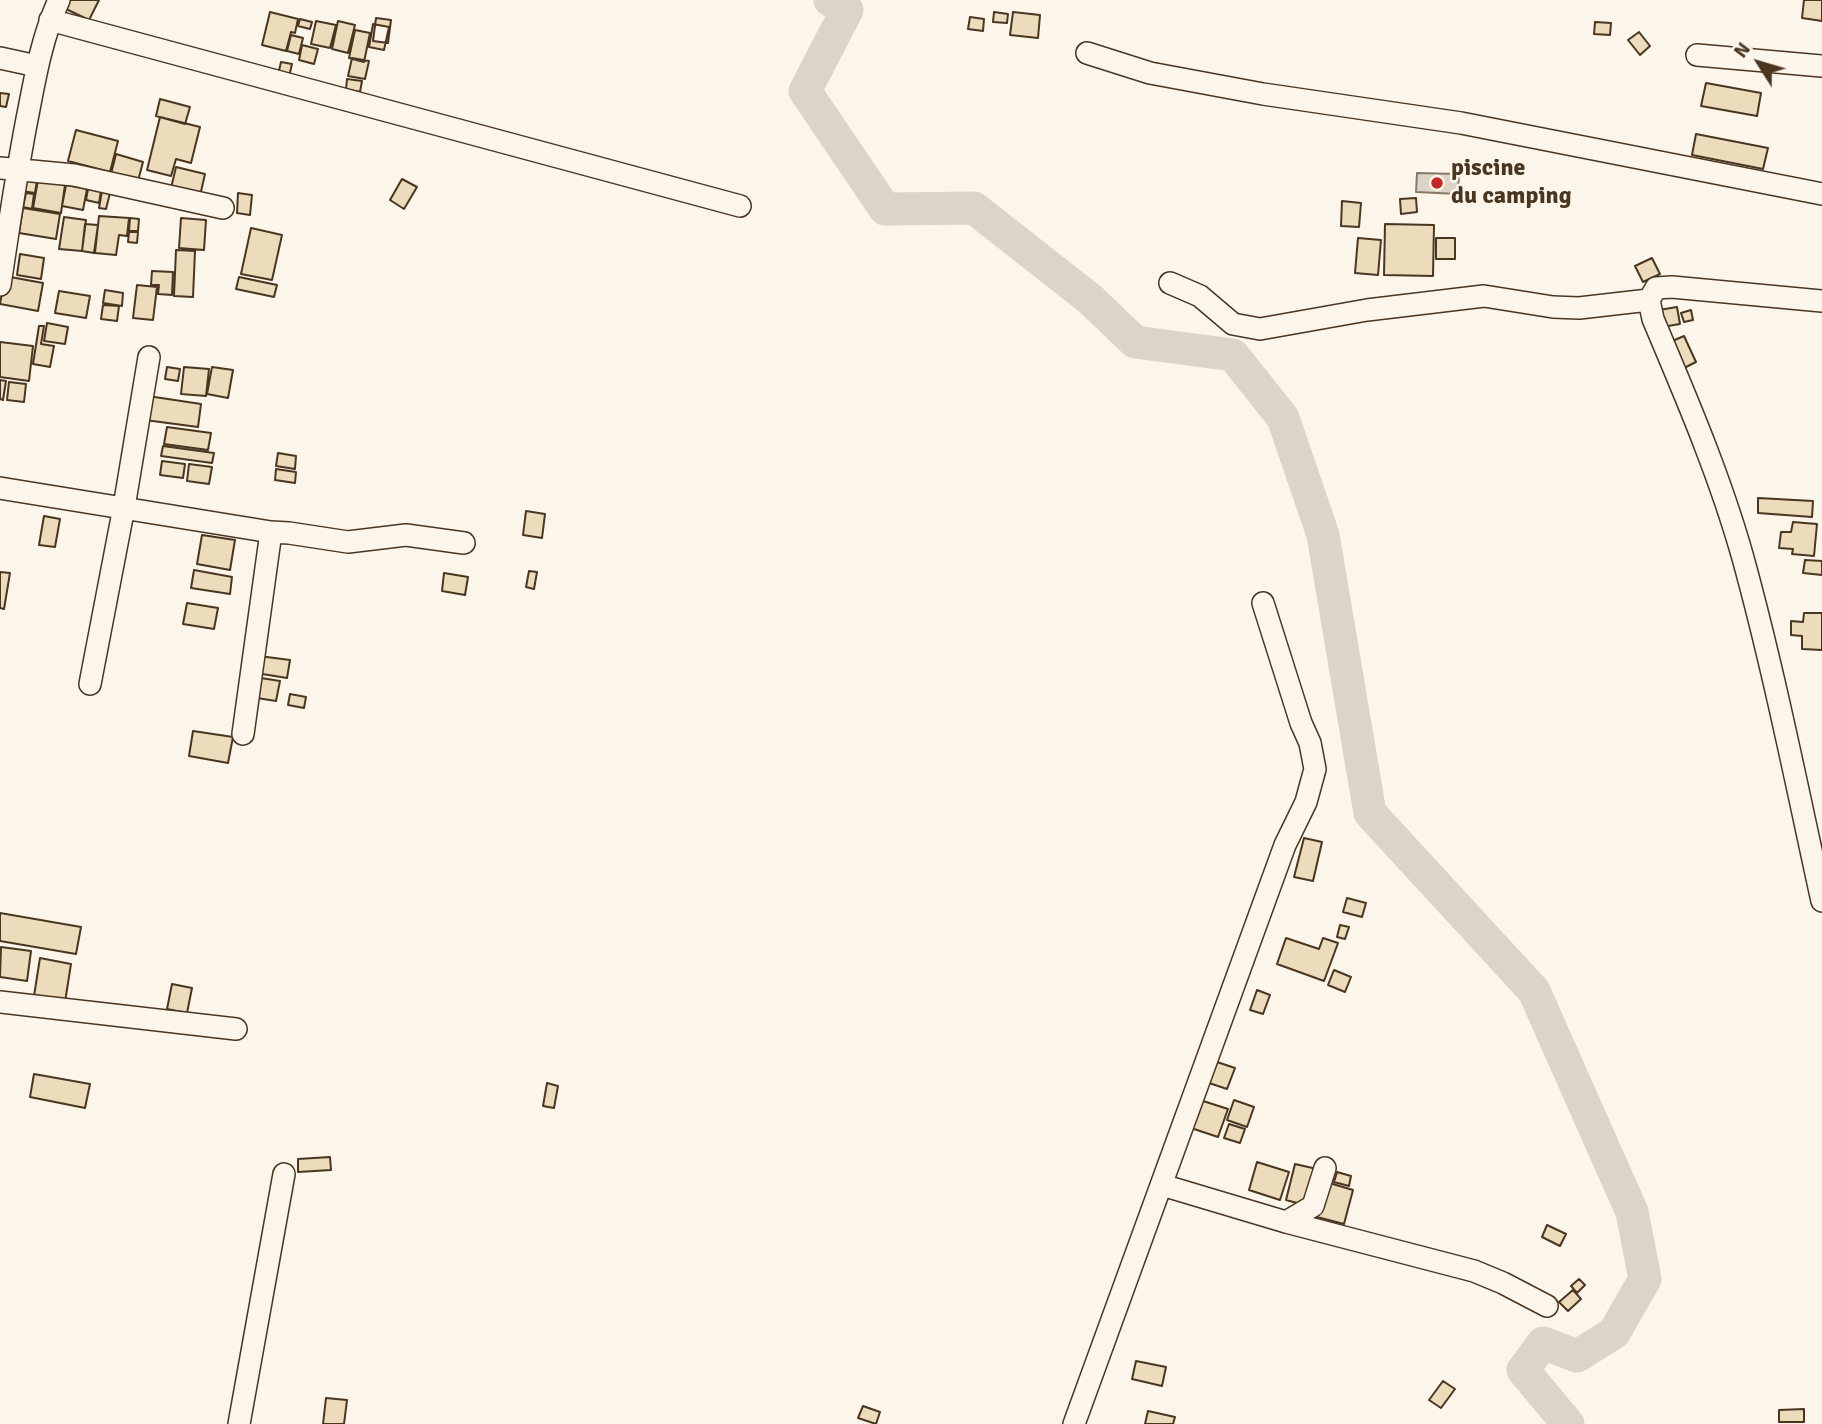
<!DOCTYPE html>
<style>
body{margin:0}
#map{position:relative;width:1822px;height:1424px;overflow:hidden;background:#fbf6e9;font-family:Signika,sans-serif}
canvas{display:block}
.north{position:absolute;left:1724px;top:28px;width:70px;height:70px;-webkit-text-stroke:5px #fbf6e9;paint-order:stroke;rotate:307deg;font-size:19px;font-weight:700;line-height:28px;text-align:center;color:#4a3520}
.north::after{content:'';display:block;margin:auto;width:24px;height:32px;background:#4a3520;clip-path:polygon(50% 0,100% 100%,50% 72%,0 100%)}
</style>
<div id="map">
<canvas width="1822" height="1424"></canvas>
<div class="north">N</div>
</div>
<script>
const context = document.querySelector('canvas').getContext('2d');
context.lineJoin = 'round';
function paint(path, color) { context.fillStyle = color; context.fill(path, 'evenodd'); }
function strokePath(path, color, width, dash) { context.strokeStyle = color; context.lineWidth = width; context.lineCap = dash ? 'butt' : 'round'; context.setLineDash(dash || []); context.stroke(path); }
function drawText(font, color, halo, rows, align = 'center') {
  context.font = font + ' Signika,sans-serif'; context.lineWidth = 5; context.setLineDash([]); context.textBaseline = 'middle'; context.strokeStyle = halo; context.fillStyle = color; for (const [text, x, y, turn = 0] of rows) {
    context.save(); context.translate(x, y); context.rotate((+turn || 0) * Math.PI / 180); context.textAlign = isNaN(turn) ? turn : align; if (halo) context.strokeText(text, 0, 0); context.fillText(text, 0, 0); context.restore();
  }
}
const water = new Path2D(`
 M1417 173 1459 174 1458 194 1416 192Z`);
paint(water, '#dcd4c6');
strokePath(water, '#887966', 2);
strokePath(new Path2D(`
 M830 0 847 10 805 91 885 209 974 208 1090 299 1135 342 1233 355 1283 418 1323 535 1370 813 1534 991 1632 1212 1645 1279 1614 1333 1577 1356 1543 1343 1523 1370 1568 1424`), '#dcd4c6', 33);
const building = new Path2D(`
 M70 0H99L89 20 66 9Z
 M1804 0H1822V21L1802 18Z
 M270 12 298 19 295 33 291 32 286 51 262 45Z
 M994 12 1008 14 1007 23 993 22Z
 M1013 12 1040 15 1038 38 1010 35Z
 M970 17 984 19 983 31 968 29Z
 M376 18 391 20 388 43 373 41Z
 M300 19 312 22 310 29 298 26Z
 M316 21 336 25 330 48 311 44Z
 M338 21 355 25 348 53 332 49Z
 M1595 22 1611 23 1610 35 1594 34Z
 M373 24 389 27 384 50 369 47Z
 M355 30 370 33 364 62 349 58Z
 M1639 32 1650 46 1640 55 1628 40Z
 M291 35 303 38 299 54 287 51Z
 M302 45 318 49 314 64 299 60Z
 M352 58 369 61 365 79 348 76Z
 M281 62 292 64 289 77 278 75Z
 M347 79 362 81 360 92 346 89Z
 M1706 83 1761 93 1757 116 1701 106Z
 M0 93 9 94 6 107 0 106Z
 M160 99 190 107 185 124 156 116Z
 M160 117 200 127 191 163 176 159 171 176 147 170Z
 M76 130 118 141 110 172 68 161Z
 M1696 134 1768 148 1763 169 1692 155Z
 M116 154 143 162 138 181 111 174Z
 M176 167 205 174 200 196 171 188Z
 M23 178 37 180 35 193 21 191Z
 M402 179 417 187 404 209 390 200Z
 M38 180 65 185 61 213 33 208Z
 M66 185 87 189 83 210 62 206Z
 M88 189 101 191 99 203 86 200Z
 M102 191 110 193 106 209 99 208Z
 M26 193 34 194 32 209 23 207Z
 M238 193 252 195 250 215 237 213Z
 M1416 198 1417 212 1401 214 1400 199Z
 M1342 201 1361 203 1359 227 1341 226Z
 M23 208 60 214 56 239 19 233Z
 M99 216 129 218 127 236 119 235 116 255 95 253Z
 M64 217 86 220 82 251 59 249Z
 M130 218 139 219 138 231H129Z
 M181 218 206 220 204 250 179 248Z
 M85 224 98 225 94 253 82 251Z
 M1385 224 1434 225 1433 276 1384 275Z
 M251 228 282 235 272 280 241 274Z
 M129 232H138L137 243 128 242Z
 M1358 238 1381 240 1378 275 1355 273Z
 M1436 238H1455V259H1436Z
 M176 250 195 251 193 297 174 296Z
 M20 254 44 258 41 279 17 275Z
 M1652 258 1660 274 1643 282 1635 266Z
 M152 271 173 272 172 295 158 294 159 285H151Z
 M5 276 43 283 38 311 0 304Z
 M239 277 277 285 274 297 236 289Z
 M137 285 157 287 153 320 133 318Z
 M105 290 123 293 122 306 103 303Z
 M59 291 90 296 86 318 55 313Z
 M103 305 119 306 117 321 101 319Z
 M1677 307 1680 324 1662 327 1659 310Z
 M1691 310 1693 320 1684 322 1681 313Z
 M47 323 68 327 65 344 44 341Z
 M39 326H44L41 344 54 346 50 367 33 364Z
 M1684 336 1696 362 1682 369 1670 342Z
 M0 342 33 346 29 381 0 377Z
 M167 367 180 369 178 381 165 379Z
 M184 367 209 369 206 396 181 394Z
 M212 367 233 370 228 398 207 394Z
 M0 380 6 381 3 400 0 399Z
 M9 382 26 384 24 402 7 400Z
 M148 396 201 404 198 427 145 420Z
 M167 427 211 433 208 450 164 444Z
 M163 446 214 453 212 463 161 456Z
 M278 453 296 456 295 469 276 466Z
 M162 461 185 464 183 478 160 475Z
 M189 464 212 467 209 484 187 481Z
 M276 469 296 472 295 483 275 480Z
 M1758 498 1813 501 1812 517 1758 513Z
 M526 511 545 514 542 538 523 535Z
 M44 516 60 519 55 547 39 545Z
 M1793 522 1817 524 1814 556 1792 554 1793 549 1779 548 1781 532H1791Z
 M202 535 235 540 230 570 197 564Z
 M1805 560 1822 561V575L1803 573Z
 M194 570 232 577 230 594 191 588Z
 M529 571 537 572 534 589 526 587Z
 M0 572 10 573 4 609 0 608Z
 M444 573 468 577 465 595 442 591Z
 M187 603 218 608 214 629 183 624Z
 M1804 613H1822V650L1802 649V636L1791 635V621L1803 622Z
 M259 656 290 660 287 678 256 673Z
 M261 678 280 681 276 701 257 698Z
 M290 694 306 697 304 708 288 705Z
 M193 731 233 737 228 763 189 756Z
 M1304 838 1322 842 1313 881 1294 877Z
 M1347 898 1366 903 1362 917 1343 912Z
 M0 913 81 927 76 954 0 941Z
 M1340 925 1349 927 1345 939 1337 937Z
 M1286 938 1319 949 1323 938 1338 943 1324 981 1277 964Z
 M1 947 31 951 27 981 0 977Z
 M40 958 71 964 65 1002 34 996Z
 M1334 970 1351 977 1345 992 1328 985Z
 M172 984 192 988 187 1013 167 1009Z
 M1257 990 1270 995 1263 1014 1250 1010Z
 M1217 1062 1235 1068 1227 1089 1209 1083Z
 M34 1074 90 1084 85 1108 30 1097Z
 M547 1083 558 1086 554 1108 543 1106Z
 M1200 1100 1228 1109 1218 1137 1191 1128Z
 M1234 1100 1254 1107 1247 1127 1227 1120Z
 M1229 1124 1245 1129 1240 1143 1224 1138Z
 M330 1157 331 1170 298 1172V1159Z
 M1257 1162 1289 1172 1280 1200 1249 1190Z
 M1295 1164 1317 1169 1308 1206 1286 1200Z
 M1337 1172 1351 1176 1349 1186 1334 1182Z
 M1326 1182 1353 1190 1344 1224 1317 1217Z
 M1547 1225 1566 1234 1560 1246 1542 1237Z
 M1579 1279 1585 1285 1577 1293 1571 1286Z
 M1573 1290 1581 1299 1568 1311 1559 1302Z
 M1136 1361 1166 1367 1162 1386 1132 1379Z
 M1443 1381 1455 1389 1441 1408 1429 1400Z
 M326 1398 347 1400 344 1424H323Z
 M863 1406 880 1412 876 1424 858 1418Z
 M1804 1409V1422H1779V1410Z
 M1148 1411 1175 1417 1173 1424H1145Z`);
paint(building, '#ecdcbc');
strokePath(building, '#4a3520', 2);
const minor = new Path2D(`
 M50 20 740 206
 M1087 53 1150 73 1263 94 1461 123 1822 194
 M1697 55 1822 66
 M0 58 37 66
 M0 168 74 175 223 208
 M1170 283 1200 296 1233 324 1260 329 1367 310 1484 296 1553 307 1579 308 1649 300
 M0 285C9 226 17 168 29 109 36 72 43 35 59 0
 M1822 301 1672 287 1656 288 1649 300 1653 319C1686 397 1720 476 1743 558 1774 671 1797 787 1822 901
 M0 488 271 532 289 533 348 542 406 535 464 543
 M90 684 124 507 149 357
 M243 734 271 532
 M0 1002 236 1029
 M1162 1185 1286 1222 1474 1271 1503 1283 1547 1306
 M1286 1222 1313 1206 1325 1168
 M239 1424 284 1174
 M1074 1424 1285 845 1306 802 1315 769 1310 743 1301 723 1263 603`);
strokePath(minor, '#4a3520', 24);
strokePath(minor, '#fbf6e9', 21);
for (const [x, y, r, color] of [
 [1437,183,7,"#c62828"]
]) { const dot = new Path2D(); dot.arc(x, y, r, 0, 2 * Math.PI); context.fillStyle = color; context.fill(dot); strokePath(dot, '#fbf6e9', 2.5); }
drawText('bold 24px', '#4a3520', '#fbf6e9', [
 ["piscine",1451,169],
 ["du camping",1451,197]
], 'left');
</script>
